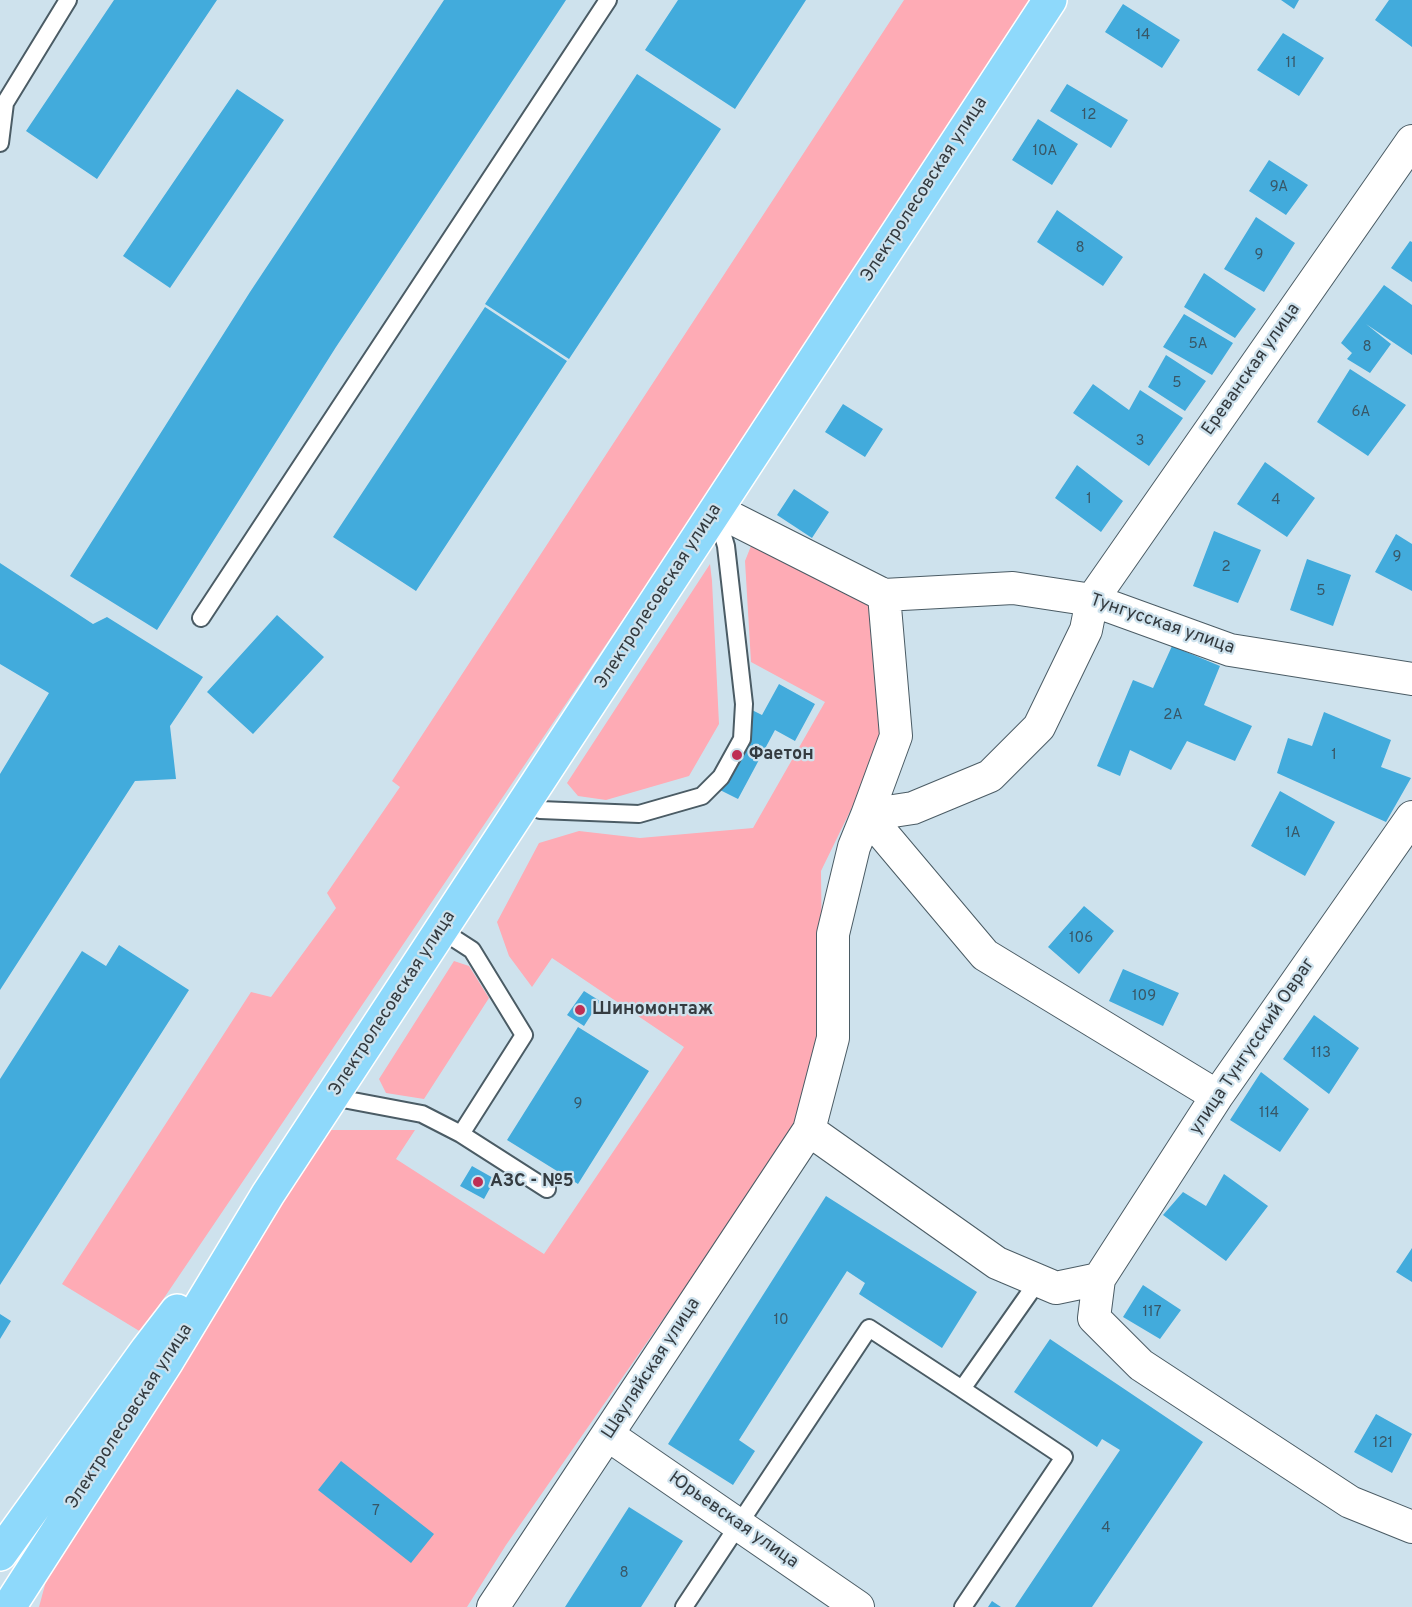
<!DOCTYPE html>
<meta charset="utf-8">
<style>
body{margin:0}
canvas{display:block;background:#cee2ed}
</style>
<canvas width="1412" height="1607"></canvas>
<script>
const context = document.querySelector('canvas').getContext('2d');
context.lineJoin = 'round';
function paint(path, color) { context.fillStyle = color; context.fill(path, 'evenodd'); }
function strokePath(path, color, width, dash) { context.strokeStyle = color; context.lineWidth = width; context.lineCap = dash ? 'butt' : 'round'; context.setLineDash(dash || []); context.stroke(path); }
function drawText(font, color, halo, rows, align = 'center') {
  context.font = font + ' Overpass,sans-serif'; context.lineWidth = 4.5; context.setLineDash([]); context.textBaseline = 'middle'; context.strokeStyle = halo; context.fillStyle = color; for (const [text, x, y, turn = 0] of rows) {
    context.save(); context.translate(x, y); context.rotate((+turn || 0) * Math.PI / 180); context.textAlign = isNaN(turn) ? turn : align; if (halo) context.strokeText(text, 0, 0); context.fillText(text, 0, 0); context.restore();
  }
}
paint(new Path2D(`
 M904 0H1034L701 504 141 1332 62 1284 251 992 271 997 336 908 327 893 400 787 392 781Z
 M762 544 876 605 883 735 856 799 821 871 823 1038 798 1125 506 1545 467 1607H39L46 1581 328 1130H415L396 1159 544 1254 684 1047 552 958 532 987 509 956 497 922 539 843 579 831 640 838 753 828 825 702 751 662 745 561 751 546Z
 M710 564 712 581 719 724 689 776 606 800 578 796 567 783Z
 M454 961 469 966 489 998 424 1099 386 1093 379 1079Z`), '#feabb5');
paint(new Path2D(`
 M114 0H217L97 179 26 131Z
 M444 0H566L336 347 157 630 70 576 250 292Z
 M678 0H806L735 109 645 50Z
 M1281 0H1299L1294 9Z
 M1389 0H1412V47L1375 20Z
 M1123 4 1180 40 1162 68 1105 32Z
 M1283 33 1324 58 1299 96 1257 70Z
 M637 74 721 129 569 359 485 304Z
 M1067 84 1128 120 1111 148 1050 111Z
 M237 89 284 120 170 288 123 256Z
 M1038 119 1078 144 1052 185 1012 160Z
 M1269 160 1308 185 1286 215 1249 191Z
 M1057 210 1123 257 1103 286 1037 242Z
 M1256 217 1295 243 1264 292 1224 269Z
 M1410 241 1412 242V282L1391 268Z
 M1204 273 1256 309 1235 338 1184 307Z
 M1384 285 1412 305V355L1366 324 1391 344 1370 373 1347 359 1352 353 1341 343Z
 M485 307 567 361 416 591 333 537Z
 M1184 314 1233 343 1212 375 1163 347Z
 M1166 355 1206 381 1185 411 1148 387Z
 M1350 369 1406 405 1368 456 1317 422Z
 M1093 384 1129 410 1140 390 1183 418 1149 466 1073 413Z
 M843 404 883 429 865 457 825 432Z
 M1265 462 1315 498 1287 537 1237 504Z
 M1077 465 1123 501 1101 532 1055 498Z
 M794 489 829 512 812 538 777 515Z
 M1214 531 1261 550 1238 603 1193 586Z
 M1396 534 1412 544V591L1375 572Z
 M1307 559 1351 575 1333 626 1290 610Z
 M0 563 93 624 107 617 203 677 170 726 176 779 135 781 0 990V774L49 693 0 664Z
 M277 615 324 657 253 734 207 692Z
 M1172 646 1220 666 1204 705 1252 726 1235 761 1187 741 1171 770 1130 750 1120 776 1097 766 1133 680 1153 688Z
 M779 684 815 704 795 741 775 730 738 799 708 784 748 708 762 715Z
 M1324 712 1391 740 1381 767 1411 778 1386 822 1277 773 1288 738 1312 746Z
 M1280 791 1335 822 1305 876 1251 846Z
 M1084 906 1114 931 1079 974 1048 947Z
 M119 945 189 990 0 1285V1079L82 951 106 966Z
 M1123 969 1179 993 1163 1026 1109 1001Z
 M584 991 600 1001 584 1026 567 1015Z
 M1314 1015 1359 1048 1329 1094 1283 1059Z
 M578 1027 649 1071 578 1184 507 1140Z
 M1261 1072 1309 1109 1280 1152 1230 1120Z
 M472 1166 495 1179 484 1199 460 1186Z
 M1224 1174 1268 1206 1226 1261 1163 1215 1183 1192 1206 1206Z
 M826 1196 977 1292 942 1348 859 1294 865 1283 847 1271 739 1440 755 1451 733 1485 668 1444Z
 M1412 1248V1282L1396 1272Z
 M1143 1285 1181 1310 1160 1339 1123 1317Z
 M0 1314 11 1321 0 1339Z
 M1050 1339 1203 1442 1092 1607H1015L1120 1450 1102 1439 1097 1447 1014 1392Z
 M1376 1414 1412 1434 1392 1473 1354 1452Z
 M341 1461 434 1534 411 1563 318 1490Z
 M629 1507 683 1541 641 1607H565Z
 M992 1601 1001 1607H988Z`), '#42abdc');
const service = new Path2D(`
 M0 143 5 103 68 0
 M201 618 608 0
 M524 804 540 810 639 814 702 796 721 777 742 739 744 704 726 546 716 512
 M332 1097 422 1114 461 1134 524 1035 472 950 441 930
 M461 1134 547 1189
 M684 1607 869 1328 962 1389
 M963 1607 1064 1457 962 1389 1038 1281`);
const minor = new Path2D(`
 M716 510 884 595 1013 588 1092 600 1230 650 1412 679
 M884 595 896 736 867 815 985 955 1217 1096
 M809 1130 997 1263 1056 1288 1099 1279 1094 1318 1141 1365 1350 1502 1412 1527
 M1099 1279 1217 1096 1412 817
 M608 1435 858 1607
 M493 1607 809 1130 833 1038V934L854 847 867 815 913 808 990 776 1039 727 1086 630 1092 600 1412 141`);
const primary = new Path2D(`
 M0 1554 147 1350 177 1311
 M9 1607 167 1361 268 1194 1050 0`);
strokePath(service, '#4b5c65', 20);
strokePath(minor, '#4b5c65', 34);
strokePath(primary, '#fff', 36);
strokePath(service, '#fff', 16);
strokePath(minor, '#fff', 32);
strokePath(primary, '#8ed9fb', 33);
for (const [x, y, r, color] of [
 [737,755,6,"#be2f54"],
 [580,1010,6,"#be2f54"],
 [478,1182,6,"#be2f54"]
]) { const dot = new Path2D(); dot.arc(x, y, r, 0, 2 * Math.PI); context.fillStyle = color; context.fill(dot); strokePath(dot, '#cee2ed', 2); }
drawText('15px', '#385767', null, [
 ["14",1143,36],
 ["11",1291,64],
 ["12",1089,116],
 ["10А",1045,152],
 ["9А",1279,188],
 ["8",1080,249],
 ["9",1259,256],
 ["5А",1198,345],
 ["8",1367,348],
 ["5",1177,384],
 ["6А",1361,413],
 ["3",1140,442],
 ["1",1089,500],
 ["4",1276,501],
 ["9",1397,558],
 ["2",1226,568],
 ["5",1321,592],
 ["2А",1173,716],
 ["1",1334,756],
 ["1А",1293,834],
 ["106",1081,939],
 ["109",1144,997],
 ["113",1321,1054],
 ["9",578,1105],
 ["114",1269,1114],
 ["117",1152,1313],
 ["10",781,1321],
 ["121",1383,1444],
 ["7",376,1512],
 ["4",1106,1529],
 ["8",624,1574]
]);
drawText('18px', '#343b40', '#cee2ed', [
 ["Электролесовская улица",925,190,-57],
 ["Ереванская улица",1252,370,-55],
 ["Электролесовская улица",659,597,-57],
 ["Тунгусская улица",1162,625,19],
 ["Электролесовская улица",393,1004,-57],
 ["улица Тунгусский Овраг",1253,1047,-56],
 ["Шауляйская улица",652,1369,-57],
 ["Электролесовская улица",130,1417,-57],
 ["Юрьевская улица",733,1521,35]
]);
drawText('bold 18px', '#343b40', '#cee2ed', [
 ["Фаетон",749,755],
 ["Шиномонтаж",592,1010],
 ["АЗС - №5",490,1182]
], 'left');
</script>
